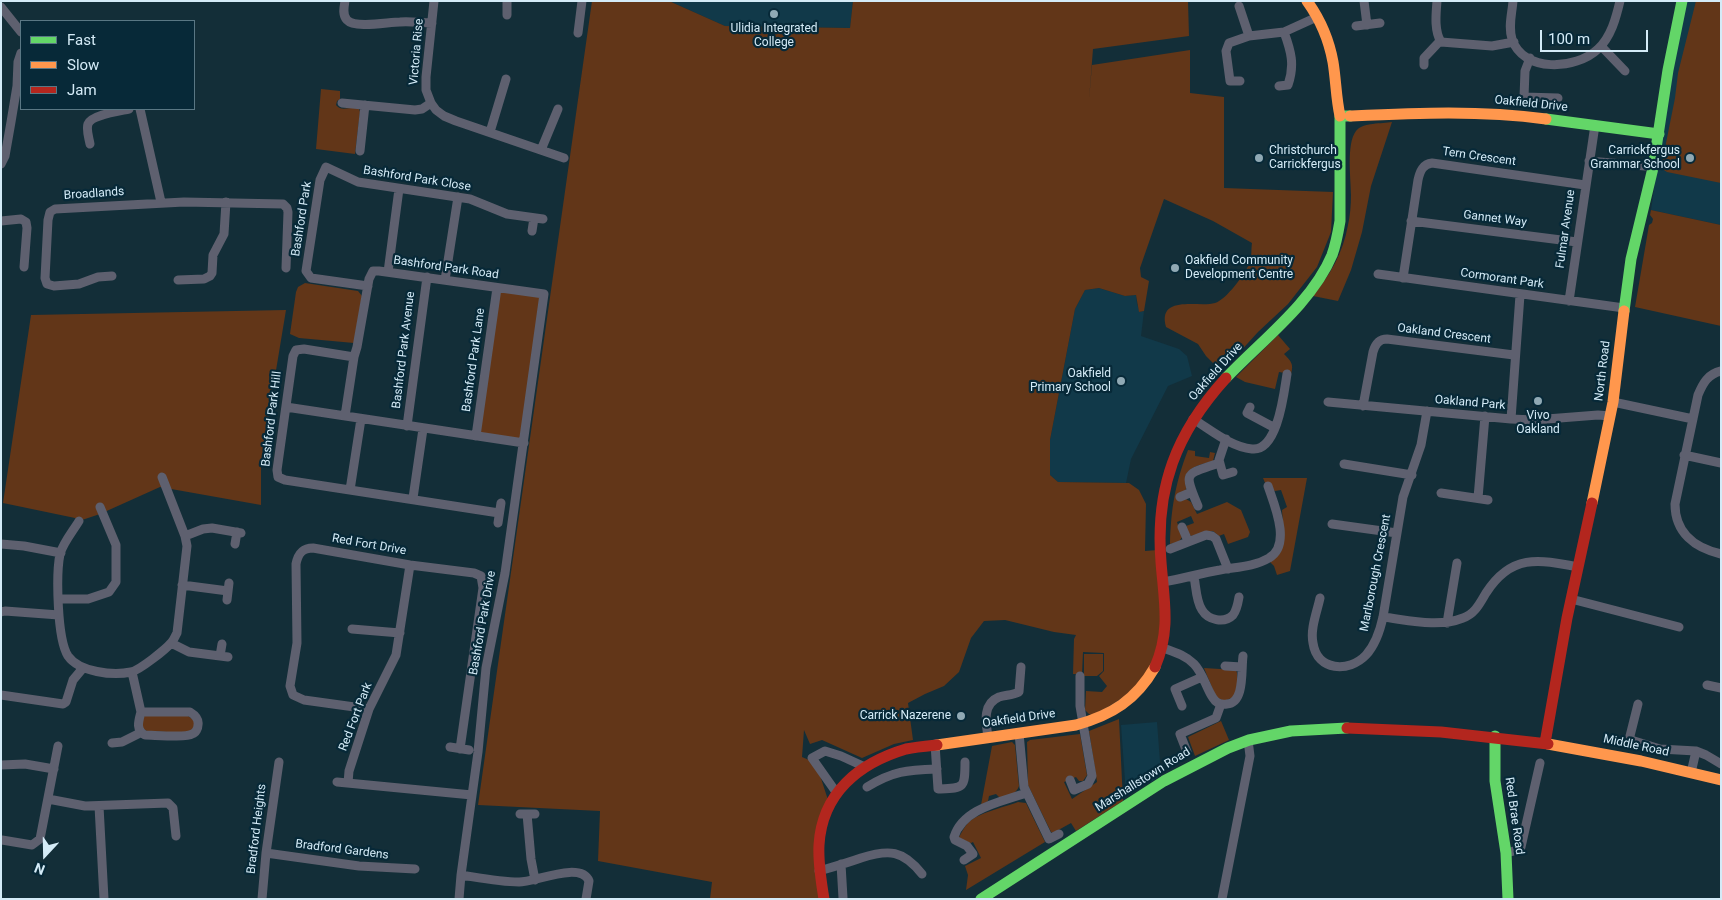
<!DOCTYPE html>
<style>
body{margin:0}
#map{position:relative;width:1722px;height:900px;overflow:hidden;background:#132e38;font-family:Roboto,sans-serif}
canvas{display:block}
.frame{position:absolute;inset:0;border:2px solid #d4ebf7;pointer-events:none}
.legend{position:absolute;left:20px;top:20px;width:175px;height:90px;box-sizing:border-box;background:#072938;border:1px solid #597784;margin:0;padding:6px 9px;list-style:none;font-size:15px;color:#d4ebf7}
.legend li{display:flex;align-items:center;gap:10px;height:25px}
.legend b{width:25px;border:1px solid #597784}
.north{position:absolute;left:20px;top:830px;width:50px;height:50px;-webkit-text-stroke:4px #072938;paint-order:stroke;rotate:201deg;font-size:14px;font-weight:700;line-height:20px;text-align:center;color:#d4ebf7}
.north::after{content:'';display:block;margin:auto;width:18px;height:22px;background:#d4ebf7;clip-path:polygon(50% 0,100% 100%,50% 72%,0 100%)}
.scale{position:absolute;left:1540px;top:30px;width:108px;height:22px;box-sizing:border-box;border:2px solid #d4ebf7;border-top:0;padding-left:6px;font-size:15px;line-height:18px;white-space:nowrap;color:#d4ebf7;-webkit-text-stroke:4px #072938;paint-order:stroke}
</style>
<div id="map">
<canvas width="1722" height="900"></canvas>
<div class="frame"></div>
<ul class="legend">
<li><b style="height:6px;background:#63d668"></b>Fast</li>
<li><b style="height:6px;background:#ff974d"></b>Slow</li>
<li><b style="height:6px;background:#b3261e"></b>Jam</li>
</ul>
<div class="north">N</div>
<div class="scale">100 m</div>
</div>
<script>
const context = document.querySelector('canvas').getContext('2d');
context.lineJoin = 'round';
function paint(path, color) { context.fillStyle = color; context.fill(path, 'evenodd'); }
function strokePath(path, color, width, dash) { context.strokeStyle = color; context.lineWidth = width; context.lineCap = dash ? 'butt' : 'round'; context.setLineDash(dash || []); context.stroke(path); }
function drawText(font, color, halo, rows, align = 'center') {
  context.font = font + ' Roboto,sans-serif'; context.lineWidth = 4.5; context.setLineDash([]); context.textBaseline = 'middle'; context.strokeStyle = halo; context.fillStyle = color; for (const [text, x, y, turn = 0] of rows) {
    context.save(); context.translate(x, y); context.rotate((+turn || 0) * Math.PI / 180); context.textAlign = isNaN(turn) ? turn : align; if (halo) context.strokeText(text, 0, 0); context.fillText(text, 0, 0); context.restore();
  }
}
paint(new Path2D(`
 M669 1H853L850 28 725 26Z
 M1686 1H1721V225L1651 210 1666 105Z
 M1099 288 1125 296 1136 295 1137 304 1140 312 1144 311 1141 336 1179 349 1187 356 1192 376 1168 386 1131 459 1126 483 1058 482 1050 475V440L1075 309 1085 290Z
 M1157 722 1161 775 1151 782 1146 780 1141 783V787L1129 795 1126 794 1121 725Z`), '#113949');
paint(new Path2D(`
 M592 1H669L725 26 850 28 853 1H1188L1189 36 1093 49 1089 100 1092 65 1190 50V93L1224 97V188L1333 192 1331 232 1317 267 1288 304 1258 332 1228 365 1213 363 1206 356 1198 344 1166 327C1157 294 1200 308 1215 303 1226 300 1246 273 1250 262 1252 256 1251 249 1252 243L1213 221 1164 199 1140 268 1141 277 1149 281 1144 311 1139 312 1136 295 1125 296 1099 288 1085 290 1075 309 1050 440V475L1058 482 1129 483 1139 490 1146 504 1145 551 1158 550C1163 626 1173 678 1092 715L1089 714 1085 710 1086 691 1102 692 1107 686 1099 676 1104 671V653L1083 652 1082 674H1073L1074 639 1076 635 1054 632 1005 620 984 621 971 638 959 672 944 686 925 694 908 703 913 740 894 744 862 758 822 740 810 744 804 730 802 757 816 763 829 803 823 816 824 899H710L712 882 598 861 600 811 478 805Z
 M1696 1H1721V183L1667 172 1664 170 1662 163 1675 98 1678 73Z
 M321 89 340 91V99L337 101 336 105C342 113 351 105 359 109L360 112 355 154 316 149Z
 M1392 122 1371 186 1362 232 1351 270 1338 301 1313 296C1330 275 1343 253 1348 225 1350 216 1351 205 1351 195 1351 179 1346 144 1356 131 1363 122 1382 124 1392 122Z
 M1651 210 1721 225V326L1635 307 1649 225 1652 223 1653 219 1650 215Z
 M305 283 358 291 362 296 354 343 299 338 290 334 296 292 298 287Z
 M497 288 544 294 524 443 476 436Z
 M286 310 261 461V505L160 487 100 514 79 521 75 518 3 503 31 315Z
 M1278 335 1290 349 1284 354C1291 361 1294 364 1291 374L1279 372 1275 389 1245 382 1236 377Z
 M1188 450 1195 451V456L1209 458 1210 452 1215 453 1213 461C1203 464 1185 467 1185 480 1185 483 1186 485 1186 488 1185 493 1184 494 1186 499L1191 502 1197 514 1227 502 1241 510 1250 532 1248 537 1228 544 1224 534 1219 536 1213 531 1191 536 1189 534 1186 526 1194 523 1191 516 1177 522 1182 537 1179 542 1170 544C1171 509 1175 484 1188 450Z
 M1263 478H1307L1290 571 1277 575 1274 566 1270 562 1284 537 1282 510 1287 507 1281 490 1275 491 1266 485Z
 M1084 654H1103V671L1097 676H1084Z
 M1204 668 1236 670 1237 673V691L1234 697 1224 701 1216 697Z
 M145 716H188L194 720V728L187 733 147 731 142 728V718Z
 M1119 719 1123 801 1076 831 1071 823 1053 833 1051 832 1028 785 1027 742 1030 740 1080 734 1087 775 1083 781H1079L1076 777 1064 782 1072 799 1097 782 1089 731Z
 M1221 721 1229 740 1195 756 1188 737Z
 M1012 742 1015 745 1019 786C1016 795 1008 795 1000 798L996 794 989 796 988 801 981 805 992 746Z
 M1018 802 1026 803 1045 842 966 890 968 875 965 866 981 858 973 842 971 843 960 839 959 837C962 832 964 827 968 823 977 813 1005 807 1018 802Z`), '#623618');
strokePath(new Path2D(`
 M345 1C344 7 342 15 347 20 355 29 388 22 400 22 411 21 421 23 432 23
 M434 1 426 77V90L431 103 436 110 444 116 456 121 564 158
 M1364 1 1367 25
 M1437 1C1436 14 1434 31 1441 42L1492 46 1514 42
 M1513 1C1512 14 1508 26 1512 39 1523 73 1576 70 1598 49 1611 37 1616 18 1620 1
 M1239 6 1249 36
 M1 7 21 32
 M507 15V1
 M1356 26 1380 23
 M578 33 582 1
 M1601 46 1625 71
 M1530 58 1525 71 1524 97 1558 98
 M1424 65V58L1440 41
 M1240 81H1230L1226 51 1229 43 1249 36 1284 32 1317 17
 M1279 86 1288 85C1295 65 1291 51 1284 32
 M342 103 415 110 422 109 431 103
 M140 109 161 202
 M490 132 506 79
 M90 144C89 138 86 130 88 124 91 115 120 111 129 109
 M541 150 558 109
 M360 151 365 105
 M1589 161 1645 166
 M1 164 5 156 11 122 17 86 18 62 21 53
 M1 221 21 219 26 222 27 228 24 267
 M1411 221 1577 242
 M532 231 534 218
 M388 272 399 189
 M1378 274 1624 308
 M112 276 98 277 79 284 54 286 47 284 45 278 48 220 50 212 55 209 184 202 283 204 287 208 288 212 286 268
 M1403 278 1418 180C1420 171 1423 164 1432 163L1585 185
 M178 280 204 279 210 276 212 273 213 255 224 234 226 202
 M445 280 458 197
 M368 286 311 278 306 271 320 180 326 167 358 182 470 199 507 214 543 219
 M1569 301 1595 125
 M354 357 304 349 296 350 293 356 277 470 278 477 285 480 499 513
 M1721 371C1708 374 1703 383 1698 395L1675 504C1675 533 1695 548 1721 554
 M1328 402 1511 419 1534 420 1598 415 1610 416
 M1613 402 1693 419
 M1363 406 1373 352C1375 345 1378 339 1387 339L1514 355
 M286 407 524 443
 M1250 407 1247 413 1275 428
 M345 416 354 357 357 347 369 279 373 271H379L544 294 505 573 486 668 478 752 461 875 459 899
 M1193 419C1211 430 1231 447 1252 449 1278 452 1284 392 1287 374
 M1511 419 1520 295
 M407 426 427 277
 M476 436 497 288
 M1226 439 1219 460 1223 475 1233 472
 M1684 455 1721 463
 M1344 464 1412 475
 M350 490 361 419
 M1441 493 1488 500
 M1180 497 1192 492
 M413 498 423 429
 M1478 498 1485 416
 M1198 506C1183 471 1185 475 1219 463
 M79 521C73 531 63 543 60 554 56 574 57 639 68 656 79 672 113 676 131 672 140 670 166 649 171 643 174 640 175 636 177 633L187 546 185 536 162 477
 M498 523 501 503
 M1332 524 1397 533
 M1182 527 1188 541
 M185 536 203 529 212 528 241 533
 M1 544 24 546 61 553
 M235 544 237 532
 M1170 549 1206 535 1212 536 1216 539 1228 569
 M1194 576C1196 587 1196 601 1202 610 1208 620 1224 624 1233 615 1237 610 1238 603 1239 597
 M1163 582C1182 579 1201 573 1220 570 1236 567 1254 567 1269 558 1292 545 1274 504 1268 486
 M182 585 228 591
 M1320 598C1317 612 1310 629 1313 643 1317 671 1349 673 1366 655 1376 644 1380 631 1383 617L1403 497 1421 445 1427 411
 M59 599H88L109 592 116 582V545L100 507
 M1571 599 1679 627
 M227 600 229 583
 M1 612 5 611 59 615
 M1383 617C1408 620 1438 628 1463 618 1475 614 1480 603 1486 593 1511 554 1538 559 1578 567
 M1447 623 1457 563
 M352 629 400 633
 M171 643 189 652 228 657
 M1163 648C1174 652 1185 655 1194 664 1203 673 1206 688 1213 698 1216 703 1221 705 1227 704 1245 703 1241 670 1243 656
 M220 656 222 644
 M1225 666 1242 667
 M132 672 141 712H190C195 715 199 719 198 725 198 728 196 733 192 734 186 738 154 735 145 735 135 730 139 720 141 712
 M1707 685 1721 688
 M1 695 63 704 66 702 73 680 83 668
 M1638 704 1630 736 1631 740 1660 749 1696 751 1706 755 1721 764
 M1182 706 1175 689 1202 677
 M369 709 304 700 293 695 290 686 297 643 296 564C298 554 302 548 313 548L410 565 474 573 481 576 483 588 460 749
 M1019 733 1024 787 1049 839 1059 834
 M988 737C986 723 982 704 999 697 1006 695 1013 695 1019 692L1021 667
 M112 743 122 742 140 733
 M935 744 938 789C964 788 965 789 965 762
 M450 747 469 750
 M1187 752 1180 734 1216 718 1221 704
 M1 765 25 764 54 769
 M1691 773 1696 751
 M1070 780 1074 790 1088 784 1092 776 1080 706V676
 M337 782 472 795
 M348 783 349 771 369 709 396 655 410 565
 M867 787C893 771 907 770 937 769
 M836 792 812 758 825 751 841 756 865 767
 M48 799 85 806 168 803 173 808 176 836
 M99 806 104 899
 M520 814H535
 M527 814 531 859 535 880
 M2 840 32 845 40 839 58 746
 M266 853 359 866 415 869
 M1506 853 1518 850 1521 847 1540 763
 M964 860 973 854 967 846 955 840 954 837C963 808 1001 802 1026 793
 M841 864 843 898
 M819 871C833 867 847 863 861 858 889 849 903 850 922 874
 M461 875C480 878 500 882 519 882 535 882 581 861 589 881L586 899
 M262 899 266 853 279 762
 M1222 899 1250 756 1248 740`), '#5e606f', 9);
strokePath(new Path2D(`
 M1546 119 1659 134
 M1624 311 1631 259 1653 168 1668 70 1682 1
 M1226 378C1261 341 1312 303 1332 255 1336 244 1338 233 1340 221V116H1350
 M1495 736V781L1506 853 1508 899
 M981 899 1164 781 1228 748 1249 740 1291 731 1347 728`), '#63d668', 11);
strokePath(new Path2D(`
 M1307 1C1320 19 1329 40 1333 62 1336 80 1336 98 1340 116
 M1350 116C1416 113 1480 110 1546 119
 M1592 503 1613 402 1624 311
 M1548 744 1641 761 1721 780
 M937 745 1076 725C1112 715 1136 700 1155 667`), '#ff974d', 11);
strokePath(new Path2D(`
 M1155 667C1171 630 1164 601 1161 562 1155 488 1176 433 1226 378
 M1347 728 1441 732 1548 744
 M1545 743 1567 618 1592 503
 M824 899C821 881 818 863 819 845 822 793 859 763 906 749 916 747 927 746 937 745`), '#b3261e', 11);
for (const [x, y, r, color] of [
 [774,14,5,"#90a9b4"],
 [1259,158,5,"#90a9b4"],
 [1690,158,5,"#90a9b4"],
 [1175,268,5,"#90a9b4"],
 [1121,381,5,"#90a9b4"],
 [1538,401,5,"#90a9b4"],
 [961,716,5,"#90a9b4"]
]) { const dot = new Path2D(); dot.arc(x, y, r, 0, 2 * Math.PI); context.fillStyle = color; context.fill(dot); strokePath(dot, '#072938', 2); }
drawText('12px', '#d4ebf7', '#072938', [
 ["Ulidia Integrated",774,29,"center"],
 ["College",774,43,"center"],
 ["Christchurch",1269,151,"left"],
 ["Carrickfergus",1269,165,"left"],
 ["Carrickfergus",1680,151],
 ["Grammar School",1680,165],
 ["Oakfield Community",1185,261,"left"],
 ["Development Centre",1185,275,"left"],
 ["Oakfield",1111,374],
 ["Primary School",1111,388],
 ["Vivo",1538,416,"center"],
 ["Oakland",1538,430,"center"],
 ["Carrick Nazerene",951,716]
], 'right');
drawText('12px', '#d4ebf7', '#072938', [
 ["Victoria Rise",417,52,-85],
 ["Oakfield Drive",1531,104,6],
 ["Tern Crescent",1479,157,8],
 ["Bashford Park Close",417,179,9],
 ["Broadlands",94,194,-4],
 ["Bashford Park",302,219,-81],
 ["Gannet Way",1495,219,7],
 ["Fulmar Avenue",1566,229,-82],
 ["Bashford Park Road",446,268,8],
 ["Cormorant Park",1502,279,8],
 ["Oakland Crescent",1444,334,7],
 ["Bashford Park Avenue",404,350,-83],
 ["Bashford Park Lane",474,360,-82],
 ["North Road",1603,371,-83],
 ["Oakfield Drive",1216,372,-48],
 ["Oakland Park",1470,403,5],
 ["Bashford Park Hill",272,419,-83],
 ["Red Fort Drive",369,545,10],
 ["Marlborough Crescent",1376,573,-79],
 ["Bashford Park Drive",483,623,-80],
 ["Red Fort Park",356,717,-69],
 ["Oakfield Drive",1019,719,-8],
 ["Middle Road",1636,746,12],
 ["Marshallstown Road",1143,780,-32],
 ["Red Brae Road",1514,816,82],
 ["Bradford Heights",257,829,-83],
 ["Bradford Gardens",342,850,7]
]);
</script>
